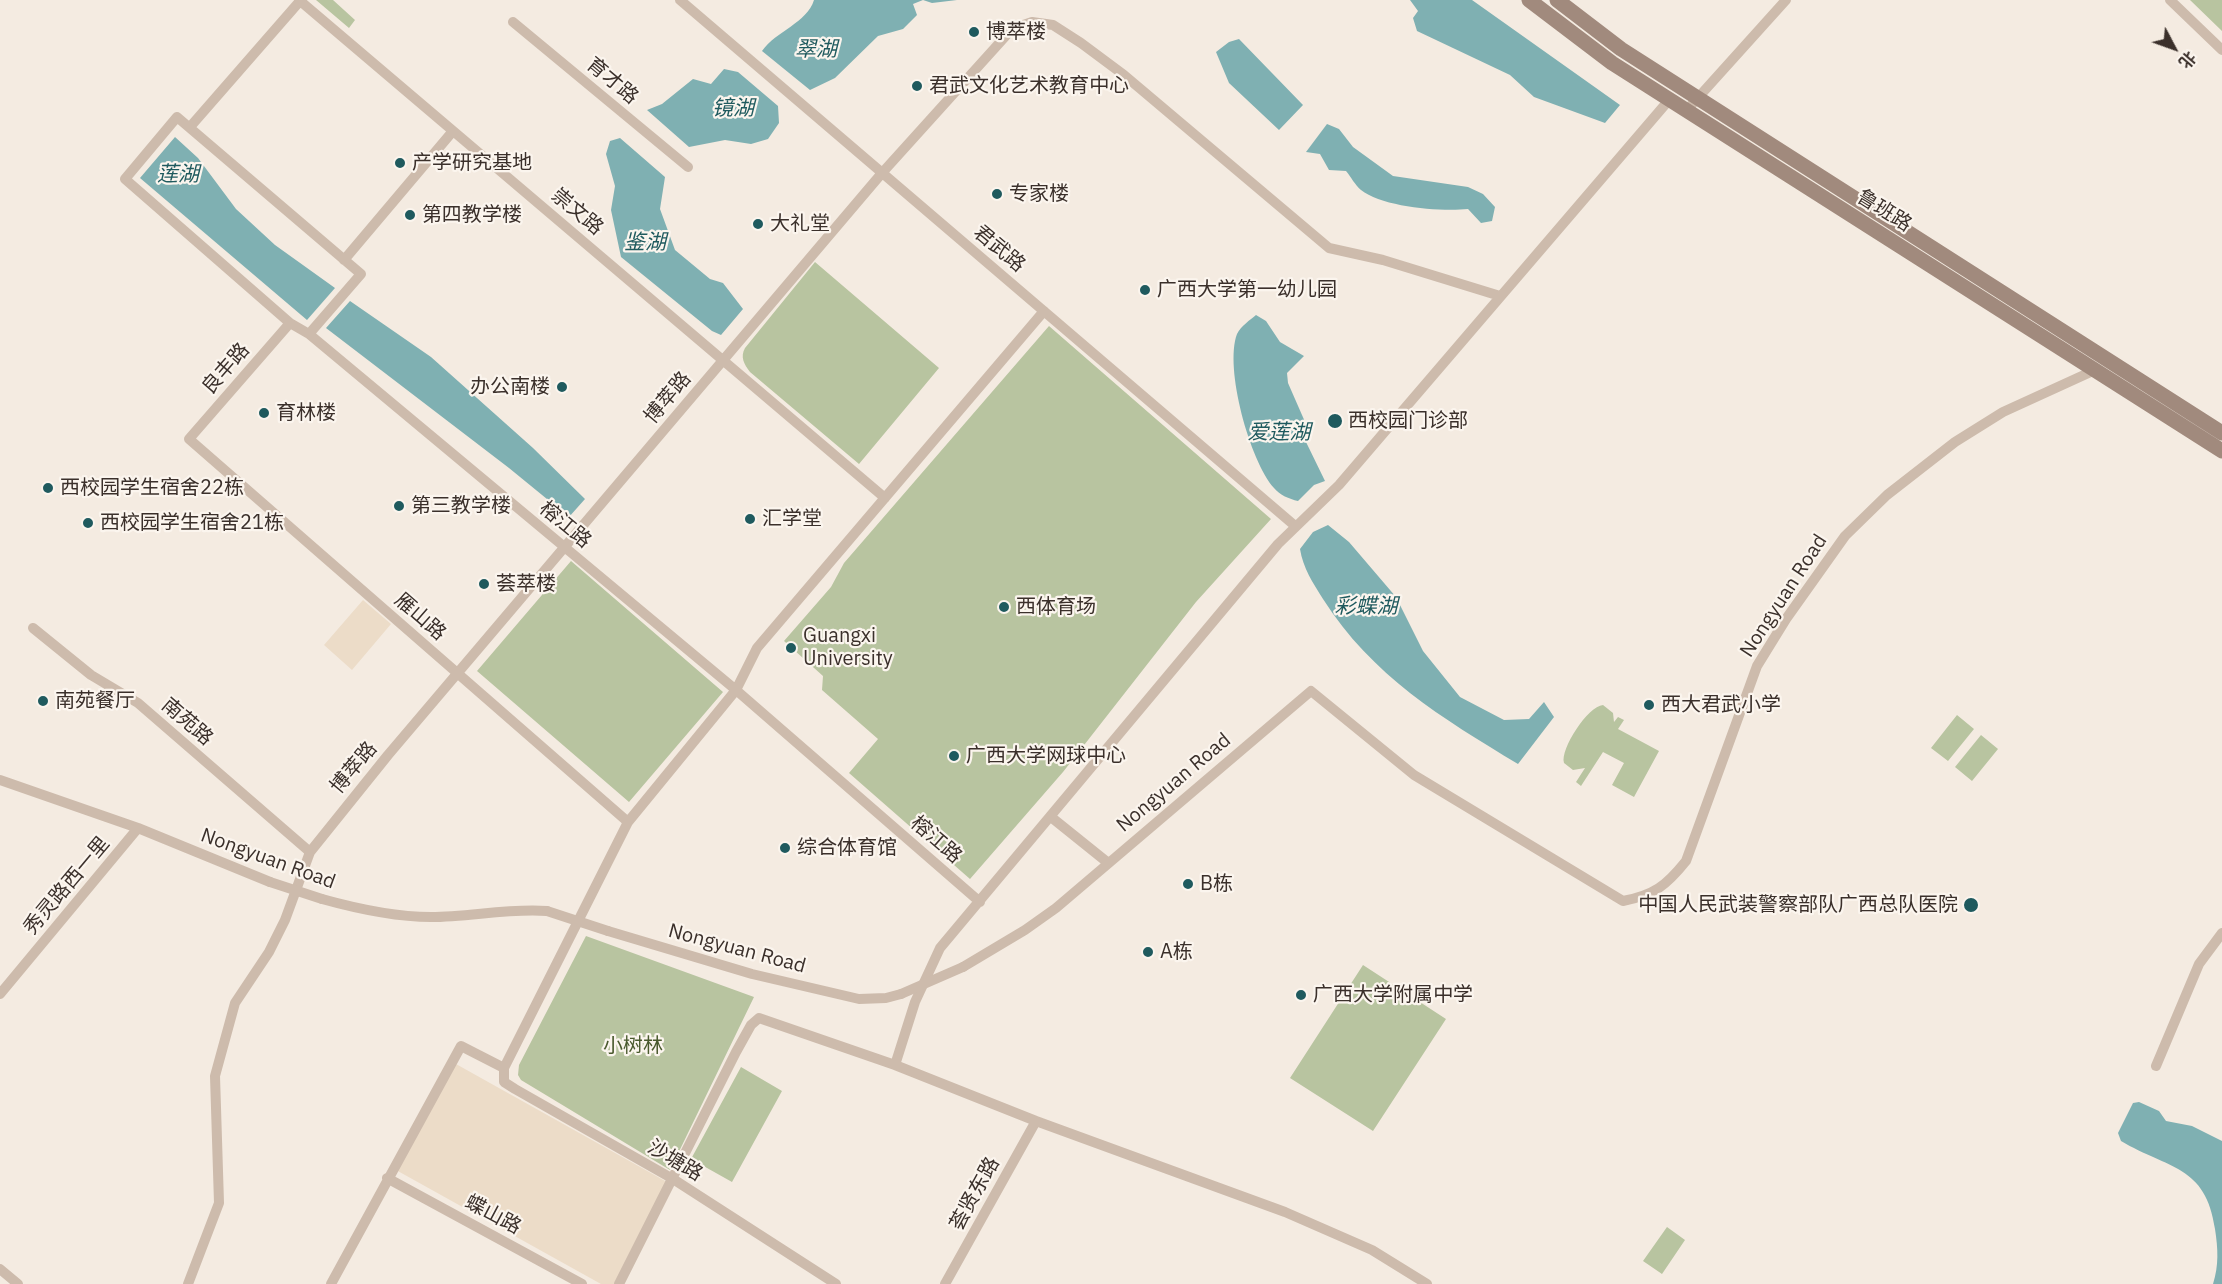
<!DOCTYPE html>
<meta charset="utf-8">
<style>
body{margin:0}
#map{position:relative;width:2222px;height:1284px;overflow:hidden;background:#f4ebe1;font-family:"IBM Plex Sans","Noto Sans SC",sans-serif}
canvas{display:block}
.north{position:absolute;left:2144px;top:18px;width:60px;height:60px;-webkit-text-stroke:4px #fbf5ee;paint-order:stroke;rotate:131deg;font-size:16px;font-weight:700;line-height:24px;text-align:center;color:#3b302b}
.north::after{content:'';display:block;margin:auto;width:21px;height:27px;background:#3b302b;clip-path:polygon(50% 0,100% 100%,50% 72%,0 100%)}
</style>
<div id="map">
<canvas width="2222" height="1284"></canvas>
<div class="north">北</div>
</div>
<script>
const context = document.querySelector('canvas').getContext('2d');
context.lineJoin = 'round';
function paint(path, color) { context.fillStyle = color; context.fill(path, 'evenodd'); }
function strokePath(path, color, width, dash) { context.strokeStyle = color; context.lineWidth = width; context.lineCap = dash ? 'butt' : 'round'; context.setLineDash(dash || []); context.stroke(path); }
function drawText(font, color, halo, rows, align = 'center') {
  context.font = font + ' "IBM Plex Sans","Noto Sans SC",sans-serif'; context.lineWidth = 4.5; context.setLineDash([]); context.textBaseline = 'middle'; context.strokeStyle = halo; context.fillStyle = color; for (const [text, x, y, turn = 0] of rows) {
    context.save(); context.translate(x, y); context.rotate((+turn || 0) * Math.PI / 180); context.textAlign = isNaN(turn) ? turn : align; if (halo) context.strokeText(text, 0, 0); context.fillText(text, 0, 0); context.restore();
  }
}
paint(new Path2D(`
 M316 0H333L355 20 349 28Z
 M2190 0H2222V31Z
 M815 262 939 368 859 464 750 372C744 364 740 357 745 348Z
 M1049 326 1271 519 1196 602 1063 772 970 879 849 773 878 739 822 690 823 676 784 641 831 587 844 563Z
 M571 561 723 692 629 802 477 671Z
 M1603 705 1613 713 1614 722 1618 717 1624 720 1618 729 1659 751 1634 797 1612 785 1624 763 1603 752 1581 786 1576 782 1585 768 1573 770 1564 763C1560 749 1588 706 1603 705Z
 M1957 715 1974 729 1948 761 1931 748Z
 M1981 735 1998 749 1972 781 1955 767Z
 M586 936 754 997 670 1170 521 1080 518 1075 519 1065Z
 M1363 965 1446 1019 1373 1131 1290 1078Z
 M741 1067 782 1091 732 1182 691 1159Z
 M1667 1227 1685 1240 1662 1274 1643 1261Z`), '#b8c4a0');
paint(new Path2D(`
 M363 600 391 624 352 670 324 645Z
 M456 1064 667 1182 614 1284H601L396 1170Z`), '#ecdcc8');
paint(new Path2D(`
 M814 0H957L932 3 923 0 913 4 917 15 903 29 878 36 835 78 810 90 762 51C776 31 807 23 814 0Z
 M1410 0H1472L1620 105 1605 123 1534 97 1510 75 1417 31 1413 18 1418 11Z
 M1239 39 1303 105 1279 130 1229 83 1216 52 1229 42Z
 M724 69 738 72 778 106 779 123 768 139 751 144 725 140 689 147 647 110 662 104 693 79 711 84Z
 M1327 124 1339 129 1353 147 1393 176 1468 187 1483 194 1495 207 1492 221 1481 223 1468 209C1441 212 1382 207 1361 190 1355 185 1351 177 1346 171L1329 170 1320 154 1306 152Z
 M175 137 198 158 236 209 275 245 335 288 307 320 140 178Z
 M620 138 665 177 660 209 675 250 710 279 723 283 743 309 721 335 712 331 621 257 611 210 615 186 606 154 610 141Z
 M350 301 431 357 533 448 585 499 569 517 509 468 326 328Z
 M1256 315 1266 321 1280 342 1304 356 1287 373 1288 383 1309 431 1306 442 1325 481 1314 485 1298 501C1289 499 1280 495 1274 488 1250 461 1224 368 1237 334 1241 326 1250 320 1256 315Z
 M1328 525 1349 542 1396 597 1423 651 1460 697 1504 720 1529 719 1544 702 1554 717 1518 764C1442 718 1372 676 1323 599 1313 583 1303 568 1300 549L1313 532Z
 M2139 1102 2159 1111 2166 1121 2192 1126 2222 1141V1284H2213C2219 1265 2218 1249 2215 1229 2206 1165 2168 1169 2121 1141L2118 1133 2133 1103Z`), '#7fb0b2');
strokePath(new Path2D(`
 M299 0 885 498
 M680 0 1294 525
 M2170 0 2222 50
 M513 22 688 167
 M1686 111 1786 0
 M190 127 300 1
 M344 260 453 131
 M290 323 189 439 628 822
 M309 334 361 274 177 117 125 179 290 323 309 334 736 690 980 902
 M33 628 91 675 138 703 310 852
 M0 780 138 828 270 882
 M1051 817 1107 862
 M322 899C358 909 394 917 431 917 470 917 508 908 547 911
 M608 931 752 974 859 999 886 998 901 994
 M963 967 1025 930 1056 908 1311 691 1414 775 1623 901C1654 895 1666 886 1686 861L1757 666 1786 619 1845 536 1887 495 1955 442 2003 412 2095 370
 M0 994 138 828
 M895 1065 915 1002 940 948 1278 544 1339 485 1669 100
 M2156 1066 2199 964 2222 933
 M504 1068V1082L515 1089 673 1179 836 1284
 M387 1178 582 1284
 M0 1269 18 1284
 M188 1284 219 1203 215 1076 235 1003 269 952 285 920 310 852 388 755 882 173 1012 29 1032 22 1053 25 1081 43 1124 75 1329 248 1383 260 1500 296
 M331 1284 461 1046 504 1068 628 822 736 690 757 648 1044 311
 M619 1284 736 1052 751 1025 759 1018 895 1065 1036 1121 1285 1212 1372 1250 1427 1284
 M945 1284 1036 1121`), '#cdbbac', 10);
strokePath(new Path2D(`
 M1529 0 1612 63 2222 451
 M1557 0 1621 49 2222 433`), '#a18a7d', 15);
strokePath(new Path2D(`
 M270 882 322 899
 M547 911 608 931
 M901 994 963 967`), '#cdbbac', 10);
for (const [x, y, r, color] of [
 [974,32,6,"#1f5a5e"],
 [917,86,6,"#1f5a5e"],
 [400,163,6,"#1f5a5e"],
 [997,194,6,"#1f5a5e"],
 [410,215,6,"#1f5a5e"],
 [758,224,6,"#1f5a5e"],
 [1145,290,6,"#1f5a5e"],
 [562,387,6,"#1f5a5e"],
 [264,413,6,"#1f5a5e"],
 [1335,421,8,"#1f5a5e"],
 [48,488,6,"#1f5a5e"],
 [399,506,6,"#1f5a5e"],
 [750,519,6,"#1f5a5e"],
 [88,523,6,"#1f5a5e"],
 [484,584,6,"#1f5a5e"],
 [1004,607,6,"#1f5a5e"],
 [791,648,6,"#1f5a5e"],
 [43,701,6,"#1f5a5e"],
 [1649,705,6,"#1f5a5e"],
 [954,756,6,"#1f5a5e"],
 [785,848,6,"#1f5a5e"],
 [1188,884,6,"#1f5a5e"],
 [1971,905,8,"#1f5a5e"],
 [1148,952,6,"#1f5a5e"],
 [1301,995,6,"#1f5a5e"]
]) { const dot = new Path2D(); dot.arc(x, y, r, 0, 2 * Math.PI); context.fillStyle = color; context.fill(dot); strokePath(dot, '#fbf5ee', 2); }
drawText('20px', '#3b302b', '#fbf5ee', [
 ["博萃楼",986,32],
 ["君武文化艺术教育中心",929,86],
 ["产学研究基地",412,163],
 ["专家楼",1009,194],
 ["第四教学楼",422,215],
 ["大礼堂",770,224],
 ["广西大学第一幼儿园",1157,290],
 ["办公南楼",550,387,"right"],
 ["育林楼",276,413],
 ["西校园门诊部",1348,421],
 ["西校园学生宿舍22栋",60,488],
 ["第三教学楼",411,506],
 ["汇学堂",762,519],
 ["西校园学生宿舍21栋",100,523],
 ["荟萃楼",496,584],
 ["西体育场",1016,607],
 ["Guangxi",803,636],
 ["University",803,659],
 ["南苑餐厅",55,701],
 ["西大君武小学",1661,705],
 ["广西大学网球中心",966,756],
 ["综合体育馆",797,848],
 ["B栋",1200,884],
 ["中国人民武装警察部队广西总队医院",1958,905,"right"],
 ["A栋",1160,952],
 ["广西大学附属中学",1313,995]
], 'left');
drawText('20px', '#3b302b', '#fbf5ee', [
 ["育才路",612,81,40],
 ["鲁班路",1884,211,32],
 ["崇文路",577,212,40],
 ["君武路",999,249,40],
 ["良丰路",226,369,-49],
 ["博萃路",668,398,-50],
 ["榕江路",565,525,40],
 ["Nongyuan Road",1784,596,-57],
 ["雁山路",420,617,41],
 ["南苑路",187,722,41],
 ["博萃路",354,768,-50],
 ["Nongyuan Road",1174,783,-40],
 ["榕江路",936,840,41],
 ["Nongyuan Road",268,859,20],
 ["秀灵路西一里",67,886,-50],
 ["Nongyuan Road",737,949,15],
 ["沙塘路",675,1161,31],
 ["荟贤东路",975,1194,-61],
 ["蝶山路",493,1215,28]
]);
drawText('20px', '#4a5a2e', '#fbf5ee', [
 ["小树林",633,1046]
]);
drawText('italic 21px', '#1f5a5e', '#fbf5ee', [
 ["翠湖",816,50],
 ["镜湖",733,109],
 ["莲湖",178,175],
 ["鉴湖",645,243],
 ["爱莲湖",1279,433],
 ["彩蝶湖",1366,607]
]);
</script>
